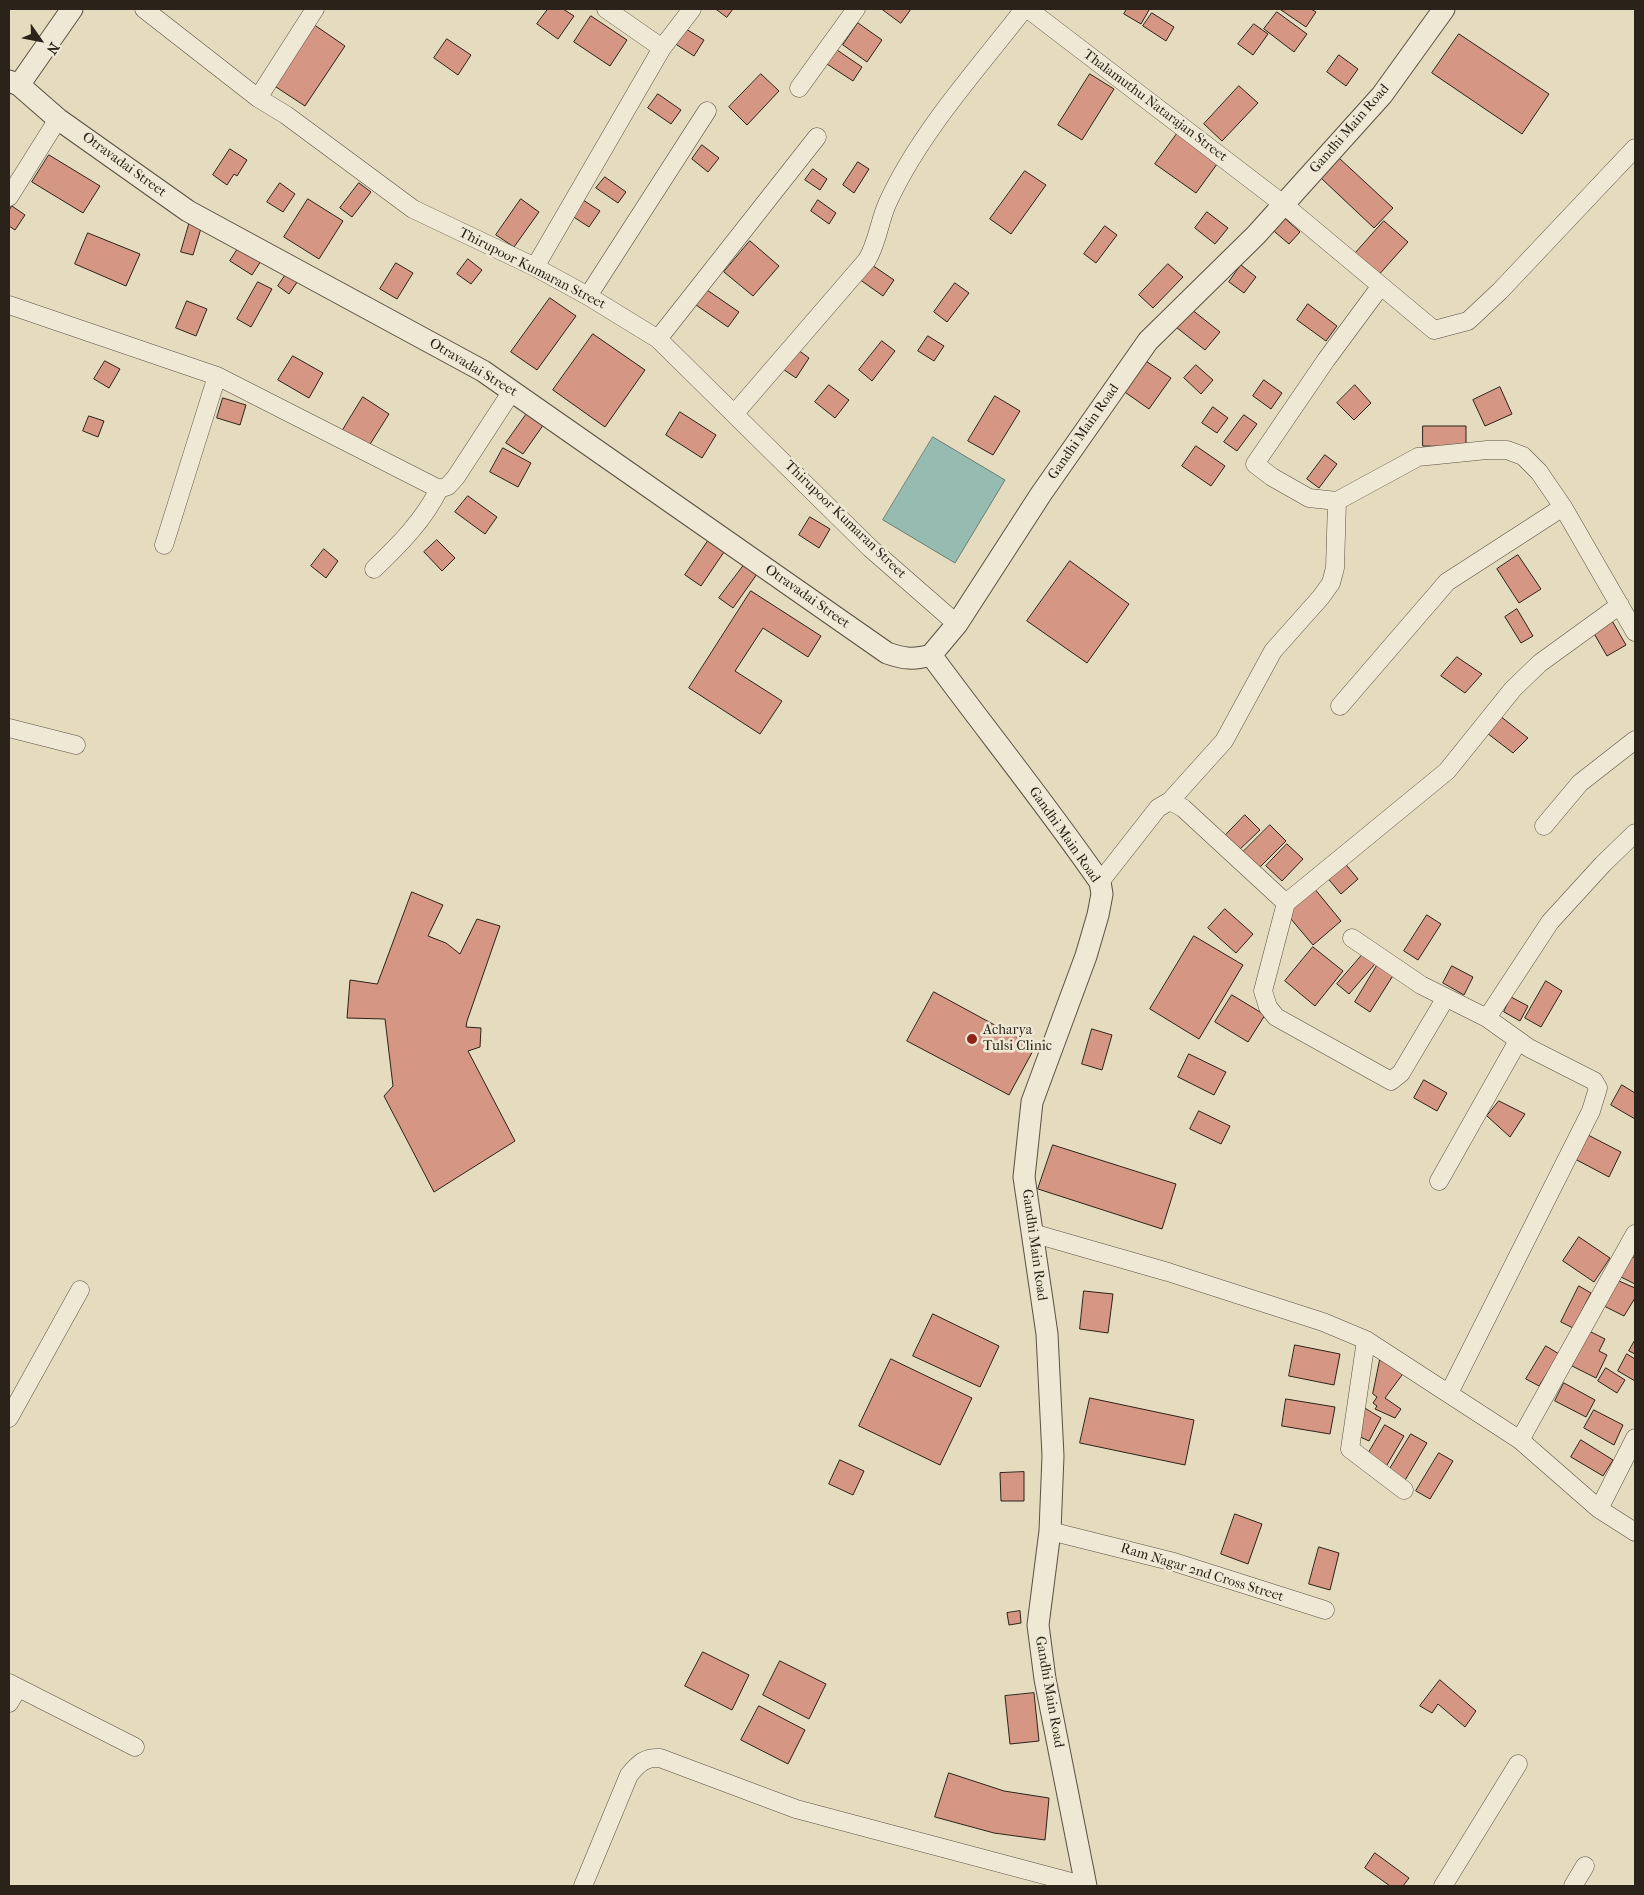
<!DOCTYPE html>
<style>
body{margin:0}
#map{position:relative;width:1644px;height:1895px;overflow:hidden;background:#e5dbbe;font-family:"IM FELL French Canon",serif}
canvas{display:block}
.frame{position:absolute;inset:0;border:10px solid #2b2319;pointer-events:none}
.north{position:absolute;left:15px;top:15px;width:50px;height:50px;-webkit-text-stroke:4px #eee8d5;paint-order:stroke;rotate:123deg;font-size:14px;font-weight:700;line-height:20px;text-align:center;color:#2b2319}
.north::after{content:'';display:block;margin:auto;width:18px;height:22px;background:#2b2319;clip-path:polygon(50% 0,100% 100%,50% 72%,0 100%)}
</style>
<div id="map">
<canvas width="1644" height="1895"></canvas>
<div class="frame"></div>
<div class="north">N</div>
</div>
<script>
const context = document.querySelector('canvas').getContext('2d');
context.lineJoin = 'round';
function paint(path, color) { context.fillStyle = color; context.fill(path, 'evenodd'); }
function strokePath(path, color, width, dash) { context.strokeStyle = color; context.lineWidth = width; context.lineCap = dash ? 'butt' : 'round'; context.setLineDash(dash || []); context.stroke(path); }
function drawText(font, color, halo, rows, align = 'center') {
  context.font = font + ' "IM FELL French Canon",serif'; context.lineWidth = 5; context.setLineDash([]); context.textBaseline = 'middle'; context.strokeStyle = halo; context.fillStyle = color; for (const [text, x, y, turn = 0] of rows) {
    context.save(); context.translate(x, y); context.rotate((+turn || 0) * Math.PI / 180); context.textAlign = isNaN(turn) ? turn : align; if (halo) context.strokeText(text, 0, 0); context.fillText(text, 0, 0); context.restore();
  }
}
const water = new Path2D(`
 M933 437 1005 480 955 563 883 520Z`);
paint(water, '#96bbb0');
strokePath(water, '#6b7e74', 1);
const building = new Path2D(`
 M548 9H563L574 16 558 39 537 24Z
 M716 9H733L727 17Z
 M882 9H911L901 23Z
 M1127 9H1147L1149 10 1141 24 1124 14Z
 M1311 9 1316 12 1306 27 1281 10Z
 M1277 12 1307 34 1294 52 1264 29Z
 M1152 13 1174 27 1166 41 1143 26Z
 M591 16 627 40 610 66 574 42Z
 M858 23 882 40 867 62 843 45Z
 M313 24 345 46 305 106 273 85Z
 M1254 24 1268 34 1253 55 1238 44Z
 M681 26 704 40 694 56 671 41Z
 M1459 34 1549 94 1522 134 1432 73Z
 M447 39 471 55 458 75 434 58Z
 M837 50 862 67 853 81 827 64Z
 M1339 55 1358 69 1346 86 1327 72Z
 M761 74 779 91 747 125 729 107Z
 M1090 74 1114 89 1082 140 1058 125Z
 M1239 86 1258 103 1222 141 1204 124Z
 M658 94 681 110 671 124 648 108Z
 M1179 131 1220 160 1196 193 1155 164Z
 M702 145 719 158 708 172 692 159Z
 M230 149 247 160 237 176 234 174 227 185 213 175Z
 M49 155 100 186 83 213 32 182Z
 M1339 158 1393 208 1374 228 1321 178Z
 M858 162 869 169 854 193 843 185Z
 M813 169 827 179 820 190 805 180Z
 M1025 171 1046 185 1011 234 990 219Z
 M605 177 626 192 618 203 596 188Z
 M280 183 295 194 283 212 267 202Z
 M359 183 371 192 352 217 340 208Z
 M580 198 600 211 589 227 569 214Z
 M308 199 343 221 319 259 284 237Z
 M521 199 539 212 514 247 496 235Z
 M818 200 836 213 829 224 811 211Z
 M12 206 25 215 15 230 9 226V211Z
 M1207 212 1228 228 1215 244 1195 228Z
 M1279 213 1300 232 1289 244 1268 226Z
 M190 221 202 225 193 255 181 252Z
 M1384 221 1408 242 1376 278 1352 257Z
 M1105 226 1117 235 1096 263 1084 254Z
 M88 233 140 254 126 286 75 264Z
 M750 241 779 266 753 296 724 272Z
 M239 247 261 261 252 275 230 261Z
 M468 259 482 270 471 284 457 274Z
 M396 263 413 273 397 299 380 289Z
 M869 263 894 280 883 296 859 279Z
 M1168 264 1183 277 1153 308 1139 295Z
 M1241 265 1256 277 1244 293 1229 282Z
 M291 267 302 275 289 294 278 286Z
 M258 282 272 289 251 327 237 319Z
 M955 283 969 293 947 322 934 312Z
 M707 290 739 312 728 327 696 305Z
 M550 298 576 316 537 370 511 352Z
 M187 301 207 309 196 336 176 328Z
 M1308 304 1337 326 1326 341 1297 320Z
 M1191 309 1220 332 1205 350 1176 327Z
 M593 334 645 370 605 427 553 390Z
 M928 336 944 346 934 361 918 351Z
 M882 341 895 351 872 381 859 370Z
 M794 347 809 358 796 378 780 367Z
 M293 356 323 373 309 398 278 380Z
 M1140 357 1171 378 1149 409 1119 388Z
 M105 361 120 369 109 388 94 379Z
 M1196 365 1213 380 1201 394 1184 378Z
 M1264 380 1282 393 1271 409 1253 396Z
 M829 385 849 400 835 418 815 402Z
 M1355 385 1371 403 1354 420 1337 403Z
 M1500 387 1512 414 1485 426 1473 400Z
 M995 396 1020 411 993 455 968 441Z
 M363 397 389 414 367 449 341 433Z
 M223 398 246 405 240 425 217 418Z
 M1213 407 1228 418 1217 433 1202 423Z
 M528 412 544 424 523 454 506 443Z
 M680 412 716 435 702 458 666 435Z
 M1244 415 1257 424 1237 451 1224 442Z
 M89 416 104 421 98 437 83 431Z
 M1423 426H1466V447L1423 446Z
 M1196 446 1225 466 1211 486 1182 466Z
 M503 448 531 463 518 487 490 472Z
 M1325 455 1337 464 1319 488 1307 479Z
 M468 496 497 517 485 534 455 512Z
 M810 517 830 529 819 548 799 535Z
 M710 538 726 549 701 586 685 575Z
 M437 540 455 558 442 571 424 552Z
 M324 549 338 561 326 578 311 566Z
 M1518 555 1541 589 1519 603 1497 569Z
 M1070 561 1129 604 1087 663 1027 621Z
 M744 565 757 574 733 608 719 598Z
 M751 591 821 636 808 657 763 628 735 671 782 701 760 734 689 688Z
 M1517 609 1533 636 1521 643 1505 617Z
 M1611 619 1626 645 1607 656 1592 630Z
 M1457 657 1482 674 1465 693 1441 676Z
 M1495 712 1528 738 1513 753 1483 730Z
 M1245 815 1260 830 1236 853 1222 839Z
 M1270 825 1286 841 1259 868 1243 852Z
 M1287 844 1303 859 1282 881 1266 866Z
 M1342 860 1358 879 1341 894 1325 875Z
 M1314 888 1341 921 1313 945 1285 912Z
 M412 892 443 905 428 936 446 943 460 954 477 919 500 926 467 1021 466 1027 481 1028 480 1047 468 1051 515 1141 434 1192 384 1096 393 1086 385 1019 347 1018 350 980 377 984Z
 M1225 909 1253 934 1236 953 1208 928Z
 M1427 915 1441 924 1418 960 1404 951Z
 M1194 936 1243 965 1199 1039 1150 1009Z
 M1313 947 1343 971 1315 1006 1285 981Z
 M1363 954 1375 964 1349 994 1337 984Z
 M1378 964 1394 974 1370 1012 1355 1002Z
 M1452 966 1473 977 1464 995 1443 983Z
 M1546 981 1562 991 1541 1027 1525 1018Z
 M934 992 1035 1047 1009 1095 907 1041Z
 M1232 995 1265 1015 1248 1042 1215 1022Z
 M1511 997 1528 1006 1520 1021 1504 1012Z
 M1092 1029 1112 1035 1102 1070 1082 1064Z
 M1189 1054 1226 1072 1214 1095 1178 1077Z
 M1424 1080 1447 1093 1437 1111 1414 1098Z
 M1622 1085 1635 1093V1119L1611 1105Z
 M1499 1101 1525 1114 1510 1137 1487 1116Z
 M1199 1111 1230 1126 1221 1144 1190 1129Z
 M1588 1135 1621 1152 1609 1177 1575 1159Z
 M1053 1145 1176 1184 1162 1229 1038 1189Z
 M1579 1237 1610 1258 1594 1282 1563 1261Z
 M1632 1256 1635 1258V1284L1621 1277Z
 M1619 1281 1635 1288V1298L1624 1316 1604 1306Z
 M1579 1286 1591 1293 1573 1328 1561 1322Z
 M1084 1291 1113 1294 1108 1333 1080 1329Z
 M933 1314 999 1346 980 1387 913 1356Z
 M1589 1331 1605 1339 1599 1351 1607 1355 1596 1378 1572 1366Z
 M1635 1340V1354L1629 1351Z
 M1295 1345 1340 1354 1334 1385 1289 1376Z
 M1546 1346 1559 1354 1539 1386 1526 1379Z
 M1627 1354 1635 1359V1381L1618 1371Z
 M1381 1355 1405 1371 1385 1398 1401 1409 1395 1418 1375 1409 1377 1406 1373 1403 1377 1397 1373 1394Z
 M891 1359 972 1398 940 1465 859 1426Z
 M1606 1368 1625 1380 1617 1393 1598 1381Z
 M1564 1383 1595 1400 1586 1417 1555 1401Z
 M1090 1398 1194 1420 1185 1465 1080 1443Z
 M1286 1399 1335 1407 1330 1434 1282 1426Z
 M1363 1407 1381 1418 1369 1441 1354 1434Z
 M1594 1410 1623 1425 1614 1445 1584 1428Z
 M1385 1425 1404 1436 1384 1470 1365 1459Z
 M1411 1434 1427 1443 1404 1482 1388 1472Z
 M1581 1440 1613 1460 1603 1476 1571 1457Z
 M1439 1453 1453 1461 1430 1499 1416 1491Z
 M840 1460 864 1471 853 1495 829 1484Z
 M1024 1472V1501H1001L1000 1473Z
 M1235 1514 1262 1524 1248 1564 1221 1554Z
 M1319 1547 1339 1553 1330 1590 1309 1584Z
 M1020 1611 1021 1623 1009 1625 1007 1613Z
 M703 1652 749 1675 732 1710 685 1686Z
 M780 1661 826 1684 809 1719 763 1695Z
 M1440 1680 1476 1711 1465 1727 1438 1704 1432 1713 1420 1706Z
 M1034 1693 1039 1741 1010 1744 1005 1696Z
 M759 1706 805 1730 788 1764 741 1740Z
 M949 1773 1004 1791 1049 1798 1045 1840 994 1833 935 1817Z
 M1375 1853 1409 1878 1403 1886H1390L1365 1868Z`);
paint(building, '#d69684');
strokePath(building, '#2b2319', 1);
const minor = new Path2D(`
 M144 9 258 98 286 115 413 209 535 267 588 296 658 339 870 548 957 624
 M606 9 662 48
 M1028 9 1283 204 1434 330 1468 321 1500 291 1635 148
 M799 88 856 9
 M258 98 315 9
 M9 197 58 119
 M535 267 662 48 692 9
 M1380 287 1326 360 1255 464 1272 477 1309 498 1337 501 1418 457 1487 450H1507L1523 456 1539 472 1563 507 1635 632
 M588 296 707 111
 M9 305 217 376 439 489 448 486 456 477 512 391
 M658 339 817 137
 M735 413 867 260C878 242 879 221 888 202 920 132 977 70 1024 9
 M164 545 217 376
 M374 569C399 545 424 520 439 489
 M1340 706 1447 582 1563 507
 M9 728 76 745
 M1170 801 1224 741 1273 651 1321 597 1331 583 1335 568 1337 501
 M1544 826 1580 783 1635 740
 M1100 882 1158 808 1170 801 1183 808 1286 903
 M1352 938 1421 985 1487 1018 1550 922 1603 864 1635 833
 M1445 999 1401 1073 1391 1081 1276 1017 1268 1007 1263 991 1286 903 1447 771 1513 689 1540 663 1620 605
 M1439 1181 1518 1041
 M1032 1233 1168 1272 1323 1322 1366 1340 1520 1440 1599 1509 1635 1532
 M1366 1340 1350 1449 1404 1490
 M1449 1393 1591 1111 1598 1088 1594 1081 1529 1048 1487 1018
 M9 1418 80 1290
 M1520 1440 1635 1234
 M1599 1509 1635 1438
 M1050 1531 1174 1562 1325 1610
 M9 1683 135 1747
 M9 1703 18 1688
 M583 1886 629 1775C639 1763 645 1757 660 1758L796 1809 1086 1886
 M1443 1886 1518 1764
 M1573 1886 1585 1866`);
const tertiary = new Path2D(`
 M9 81 19 85 58 119 188 211 483 371 887 653C904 659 914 660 931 655
 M19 85 72 9
 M1086 1886 1045 1679 1038 1625 1050 1531 1053 1456 1047 1334 1024 1177 1032 1102 1086 956 1098 915 1102 894 1100 882C1046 804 987 731 931 655L957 624 1041 494 1148 341 1256 235 1382 95 1444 9`);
strokePath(minor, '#5a5142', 19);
strokePath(tertiary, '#5a5142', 23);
strokePath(minor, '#eee8d5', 18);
strokePath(tertiary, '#eee8d5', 21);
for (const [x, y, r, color] of [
 [972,1039,6,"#8f2418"]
]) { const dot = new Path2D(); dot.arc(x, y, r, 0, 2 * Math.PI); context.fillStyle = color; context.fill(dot); strokePath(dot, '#eee8d5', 2); }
drawText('14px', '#2b2319', '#eee8d5', [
 ["Thalamuthu Natarajan Street",1155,106,37],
 ["Gandhi Main Road",1350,129,-49],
 ["Otravadai Street",124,165,36],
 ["Thirupoor Kumaran Street",532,269,27],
 ["Otravadai Street",473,368,31],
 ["Gandhi Main Road",1084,432,-55],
 ["Thirupoor Kumaran Street",845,520,44],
 ["Otravadai Street",807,597,35],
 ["Gandhi Main Road",1064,835,55],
 ["Gandhi Main Road",1034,1245,82],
 ["Ram Nagar 2nd Cross Street",1202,1573,17],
 ["Gandhi Main Road",1049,1692,80]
]);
drawText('14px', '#2b2319', '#eee8d5', [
 ["Acharya",983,1031],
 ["Tulsi Clinic",983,1047]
], 'left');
</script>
